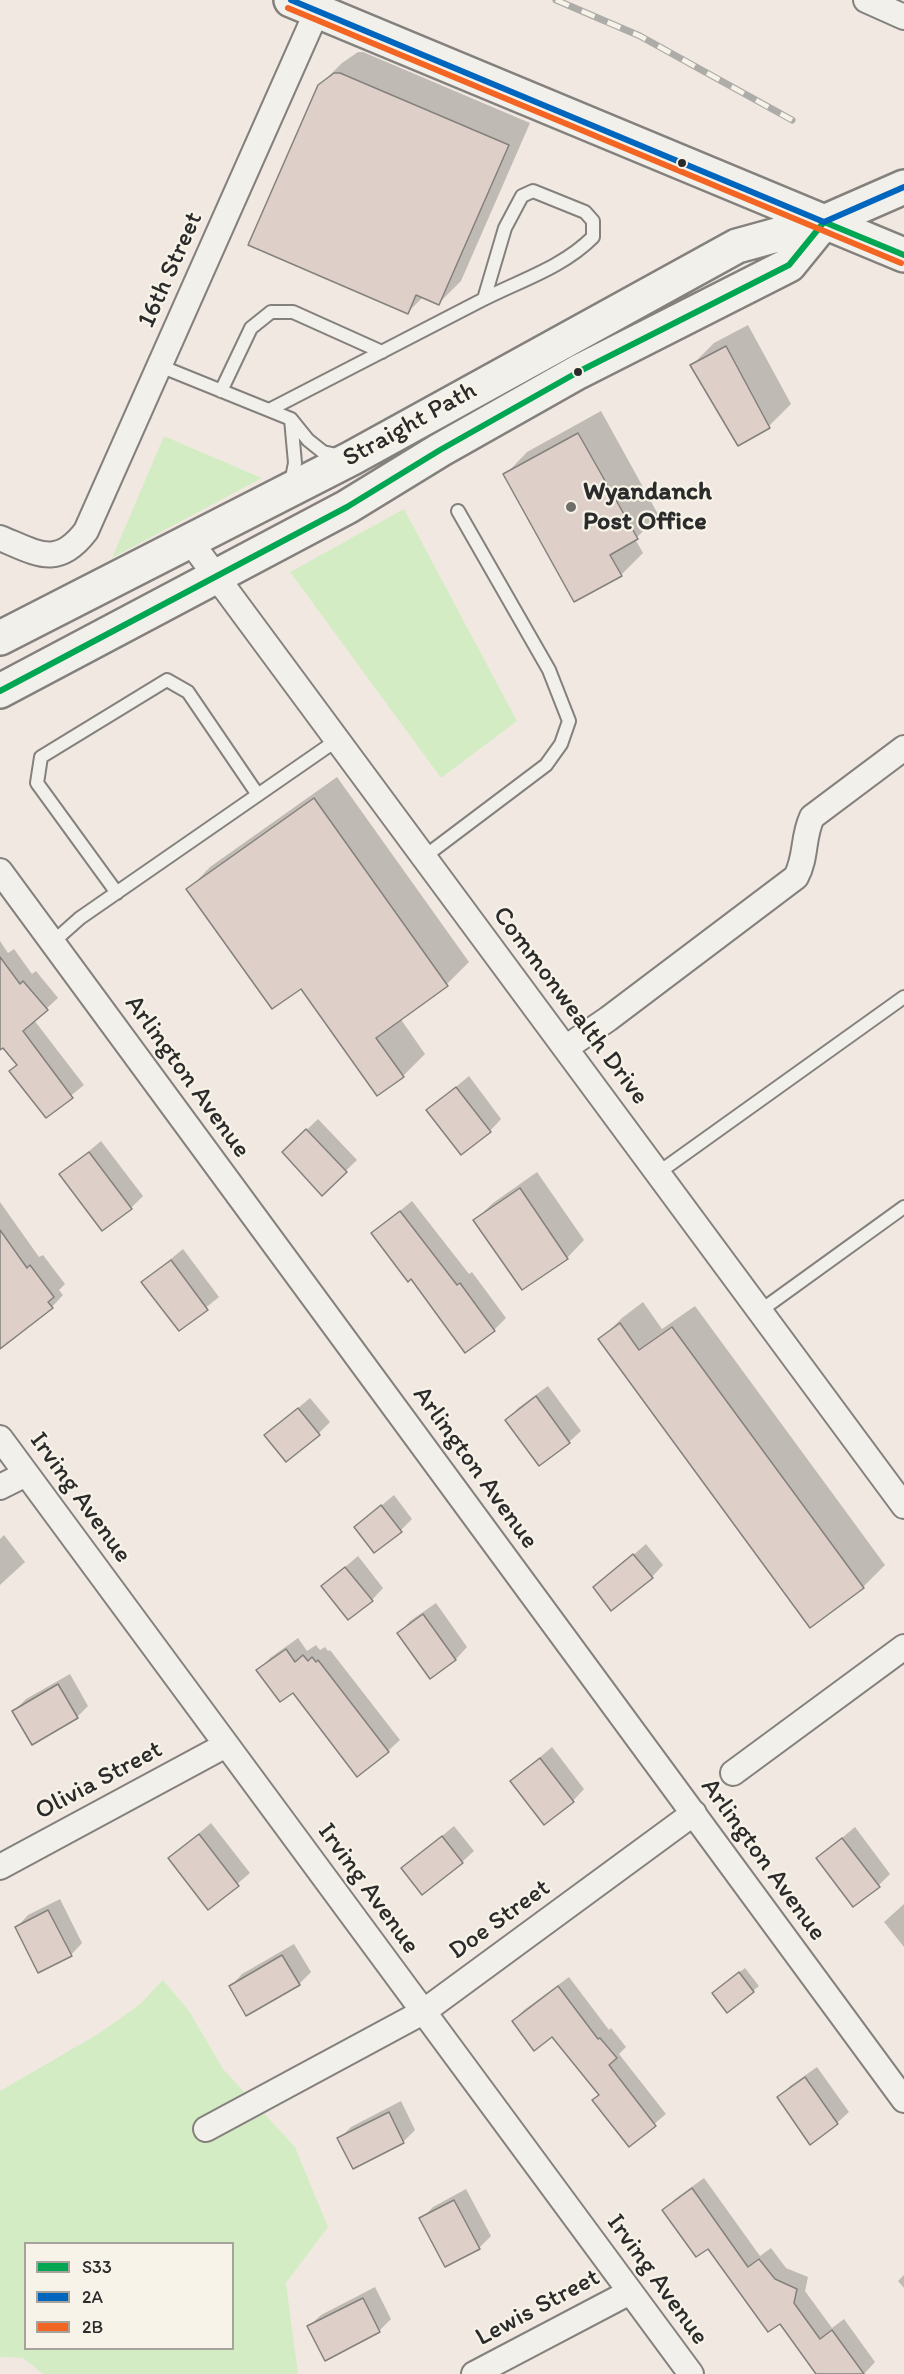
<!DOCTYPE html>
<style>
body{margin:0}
#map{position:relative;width:904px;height:2374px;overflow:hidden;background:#f1e9e1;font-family:Itim,sans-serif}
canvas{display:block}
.legend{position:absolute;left:24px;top:2242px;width:210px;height:108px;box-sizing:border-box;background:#f7f3e8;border:2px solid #a5a39c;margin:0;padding:8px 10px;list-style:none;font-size:18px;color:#2b2b2b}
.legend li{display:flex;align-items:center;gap:12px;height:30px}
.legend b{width:30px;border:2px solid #a5a39c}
</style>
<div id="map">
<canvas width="904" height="2374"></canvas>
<ul class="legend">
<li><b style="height:8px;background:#00a651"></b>S33</li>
<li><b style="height:8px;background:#0065bd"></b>2A</li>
<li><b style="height:8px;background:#f26522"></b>2B</li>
</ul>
</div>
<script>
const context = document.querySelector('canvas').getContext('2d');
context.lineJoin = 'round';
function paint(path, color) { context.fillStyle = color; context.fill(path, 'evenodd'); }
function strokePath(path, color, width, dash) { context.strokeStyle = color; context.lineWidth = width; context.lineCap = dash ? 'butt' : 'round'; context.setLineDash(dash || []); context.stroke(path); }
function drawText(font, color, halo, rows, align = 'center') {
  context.font = font + ' Itim,sans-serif'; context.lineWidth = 4.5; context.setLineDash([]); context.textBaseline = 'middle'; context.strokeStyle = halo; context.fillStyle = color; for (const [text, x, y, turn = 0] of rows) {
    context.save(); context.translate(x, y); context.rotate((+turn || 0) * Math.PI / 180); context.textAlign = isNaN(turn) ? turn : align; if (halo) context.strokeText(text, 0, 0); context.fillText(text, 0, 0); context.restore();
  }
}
paint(new Path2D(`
 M164 436 262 478 112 558Z
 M404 509 517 721 441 778 290 572Z
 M163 1980 189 2011 223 2069 295 2147 328 2227 286 2283 298 2374H43L23 2358 0 2357V2091L98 2034 139 2005ZM26 2244H232V2348H26Z`), '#d4ecc4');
paint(new Path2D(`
 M358 52H363L530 123 461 281 439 303 423 297 408 312 319 86 342 63Z
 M748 325 791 404 769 426 738 444 692 365 714 343Z
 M601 411 659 516 635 539 643 553 621 575 505 475 527 452Z
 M337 777 469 962 447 984 400 1018 425 1054 403 1076 188 890 210 867Z
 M0 941 8 953 14 949 32 974 36 971 58 998 34 1020 84 1085 46 1116 18 1064 0 1042Z
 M469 1076 501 1119 490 1131 428 1110Z
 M318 1119 357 1160 322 1194 284 1152Z
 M101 1141 143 1196 131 1208 102 1229 61 1175Z
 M537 1172 584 1240 567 1258 475 1220 493 1203Z
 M412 1201 469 1274 472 1272 506 1318 494 1330 466 1351 411 1277 373 1233Z
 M0 1202 39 1257 43 1255 65 1284 59 1290 63 1295 52 1307 0 1335Z
 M183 1249 219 1297 179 1329 143 1282Z
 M643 1302 662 1329 695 1306 885 1565 863 1587 600 1340 622 1318Z
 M548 1386 581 1431 569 1442 507 1420 518 1408Z
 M310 1398 330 1422 319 1433 266 1435Z
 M394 1495 412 1519 401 1530 356 1527Z
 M4 1535 25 1562 0 1585V1539Z
 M646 1544 663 1565 652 1577 595 1588Z
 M358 1556 383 1588 372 1600 323 1586Z
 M436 1603 467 1647 456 1659 430 1677 399 1633 410 1621Z
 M298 1638 307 1651 316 1645 320 1650 325 1647 328 1651 330 1650 400 1740 388 1751 258 1670 270 1658Z
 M70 1674 88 1706 77 1717 14 1711 26 1699Z
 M552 1747 584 1789 573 1801 512 1781Z
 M211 1823 250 1873 209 1908 170 1858Z
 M454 1826 474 1851 462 1862 403 1868Z
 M855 1827 890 1874 879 1885 818 1858Z
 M60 1899 82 1943 71 1955 17 1927 28 1915Z
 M904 1904V1947L884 1922Z
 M294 1944 311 1972 299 1984 231 1986 242 1974Z
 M745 1968 759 1986 753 1991 719 1988Z
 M569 1977 609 2030 611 2028 626 2047 619 2054 666 2114 629 2145 600 2094 552 2035 513 2021 524 2010Z
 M817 2067 849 2112 837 2123 779 2098 790 2086Z
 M401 2101 415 2130 404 2141 354 2167 339 2139 351 2127Z
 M704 2178 760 2256 771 2248 786 2268 808 2277 805 2291 832 2328 844 2319 875 2362 864 2374H818L780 2321 708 2247 664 2210 675 2199Z
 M466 2189 491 2236 479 2248 421 2219 433 2207Z
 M904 2275V2288L898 2281Z
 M375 2287 391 2319 379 2331 326 2359 309 2326 321 2315Z`), '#0003');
const building = new Path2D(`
 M334 73H340L509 145 439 305 416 295 408 314 248 245 318 85Z
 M726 346 770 428 738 446 690 365Z
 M578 433 638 539 610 555 622 576 574 602 503 474Z
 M314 798 448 986 376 1038 404 1077 377 1096 301 989 272 1009 186 889Z
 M0 957 20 984 23 981 48 1010 23 1031 73 1098 46 1118 9 1071 17 1065 3 1048 0 1050Z
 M456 1087 491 1132 461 1155 426 1110Z
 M306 1129 347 1172 322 1196 282 1152Z
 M89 1152 132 1209 102 1231 59 1174Z
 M520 1188 568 1259 522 1290 473 1220Z
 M400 1211 457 1285 460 1283 495 1331 465 1353 411 1279 408 1282 371 1233Z
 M0 1230 27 1268 30 1265 54 1297 48 1302 53 1308 0 1349Z
 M171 1260 208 1310 179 1331 141 1282Z
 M620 1323 639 1350 672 1327 864 1588 810 1628 598 1339Z
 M536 1396 570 1443 539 1466 505 1420Z
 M298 1408 320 1435 286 1462 264 1435Z
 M381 1505 402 1532 374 1553 354 1527Z
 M633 1554 653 1578 611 1611 593 1587Z
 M345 1567 373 1601 348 1620 321 1586Z
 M423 1614 456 1660 430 1679 397 1633Z
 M286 1649 295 1662 303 1655 308 1661 312 1657 316 1662 318 1660 389 1752 357 1777 293 1693 280 1702 256 1670Z
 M58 1684 78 1718 32 1745 12 1711Z
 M540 1758 574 1802 544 1825 510 1781Z
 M199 1834 239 1886 208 1910 168 1858Z
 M442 1836 463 1863 422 1895 401 1868Z
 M842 1838 880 1887 853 1907 816 1858Z
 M48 1910 72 1956 38 1973 15 1927Z
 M282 1955 300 1985 246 2016 229 1986Z
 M739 1972 754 1992 727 2013 712 1993Z
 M558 1986 598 2039 600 2038 617 2058 609 2065 656 2126 629 2147 592 2100 599 2095 552 2037 534 2051 512 2021Z
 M805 2077 838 2124 810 2145 777 2097Z
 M389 2112 404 2143 353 2169 337 2138Z
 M692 2188 748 2267 759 2259 775 2279 797 2289 794 2303 820 2339 832 2330 864 2374H816L780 2324 768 2332 708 2249 696 2257 662 2210Z
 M454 2200 480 2249 445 2267 419 2218Z
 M363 2298 380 2332 325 2361 307 2326Z`);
paint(building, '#ded0c8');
strokePath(building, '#84807d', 1.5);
const lane = new Path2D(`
 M160 366 291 419 308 440 323 452 341 456
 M221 391 251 328 271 312H293L382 352
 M269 410C340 374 411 336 482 300 521 280 562 268 593 237V221L585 212 533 191 522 196 505 228 484 299
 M291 483 295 463 291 419
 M424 857 546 765 561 744 569 721 549 670 458 511
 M117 893 37 783 41 757 167 680 188 692 258 795
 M53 942 80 918 337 740
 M658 1173 904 997
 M760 1311 904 1207`);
const street = new Path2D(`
 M866 0 904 17
 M0 538C37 553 57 569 86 531L317 11
 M190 541 904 1506
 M0 871 904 2100
 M567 1047 608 1019 796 877C807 856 802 839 812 817L904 748
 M0 1438 691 2374
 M0 1487 26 1474
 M733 1773 904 1647
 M0 1867 226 1745
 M206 2129 423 2012 694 1813
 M474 2374 630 2292`);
const secondary = new Path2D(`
 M291 0 904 255
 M0 638 352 458 737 246 824 222 904 187
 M0 691 347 507 440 450 578 372 789 265 824 222`);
strokePath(lane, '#84807d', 16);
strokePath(street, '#84807d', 28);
strokePath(secondary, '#84807d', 38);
strokePath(lane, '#f2f0eb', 12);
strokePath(street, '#f2f0eb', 24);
strokePath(secondary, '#f2f0eb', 33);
const rail = new Path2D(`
 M556 0 640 36 792 120`);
strokePath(rail, '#aeaca9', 7);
strokePath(rail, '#f7f3e8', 4.5, [14]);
strokePath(new Path2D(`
 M824 222 904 255
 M0 691 347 507 440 450 578 372 789 265 824 222`), '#00a651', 6);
strokePath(new Path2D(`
 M291 0 824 222
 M824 222 904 187`), '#0065bd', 6);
strokePath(new Path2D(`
 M288 8 901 263`), '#f26522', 6);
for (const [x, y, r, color] of [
 [682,163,5,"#2b2b2b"],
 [578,372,5,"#2b2b2b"],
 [571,507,6,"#706e6b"]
]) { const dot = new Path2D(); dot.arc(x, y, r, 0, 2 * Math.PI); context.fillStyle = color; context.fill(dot); strokePath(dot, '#f7f3e8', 2); }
drawText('26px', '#2b2b2b', '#f7f3e8', [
 ["16th Street",171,270,-66],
 ["Straight Path",410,425,-29],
 ["Commonwealth Drive",570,1006,53],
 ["Arlington Avenue",187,1077,54],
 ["Arlington Avenue",475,1468,54],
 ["Irving Avenue",80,1498,54],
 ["Olivia Street",99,1781,-28],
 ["Arlington Avenue",763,1860,54],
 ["Irving Avenue",368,1889,54],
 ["Doe Street",500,1920,-36],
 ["Irving Avenue",657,2280,54],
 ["Lewis Street",538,2308,-28]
]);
drawText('bold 26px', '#2b2b2b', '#f7f3e8', [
 ["Wyandanch",583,492],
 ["Post Office",583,522]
], 'left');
</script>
